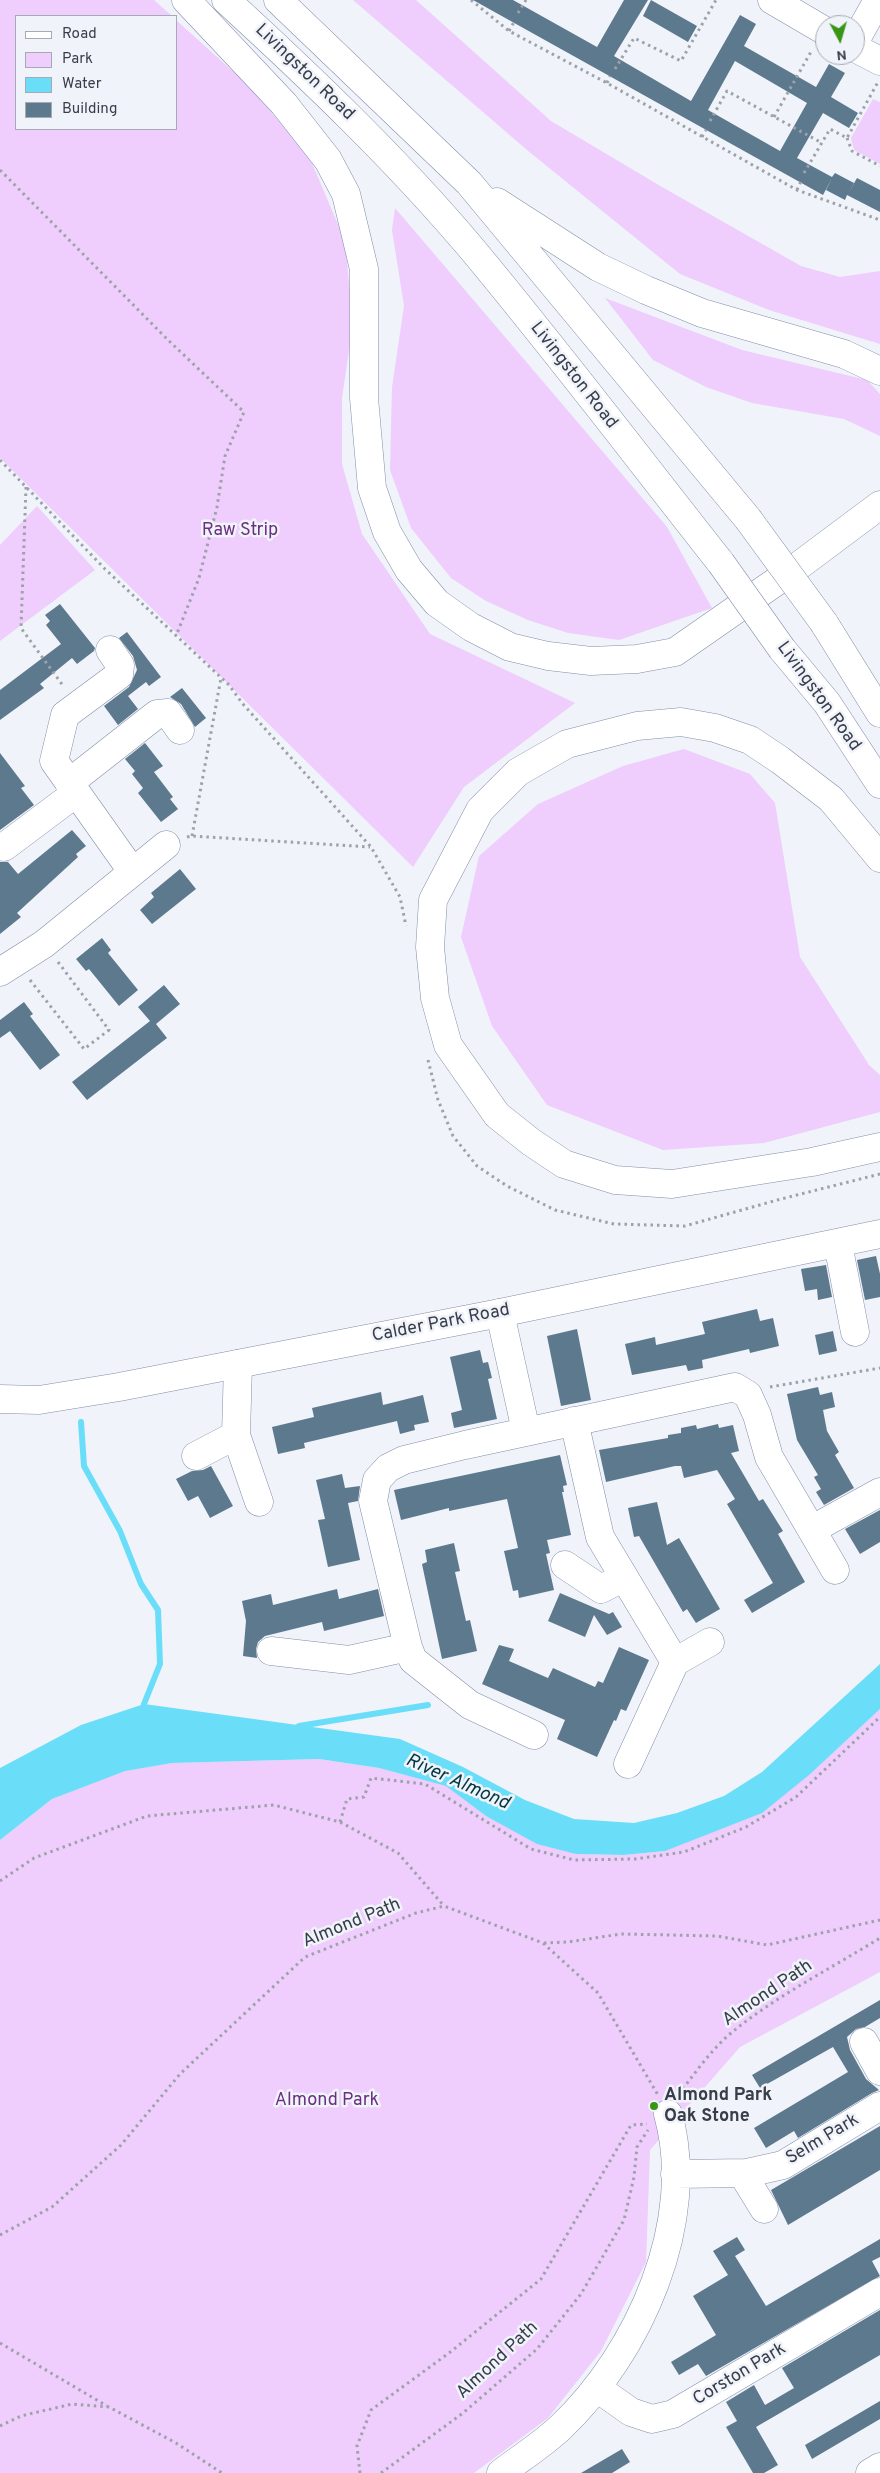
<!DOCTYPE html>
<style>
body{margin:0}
#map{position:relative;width:880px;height:2473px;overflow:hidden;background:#f0f3f9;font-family:Overpass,sans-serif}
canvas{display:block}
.legend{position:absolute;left:15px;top:15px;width:162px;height:115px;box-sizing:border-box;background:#f0f3f9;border:1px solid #a6aab3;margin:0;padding:6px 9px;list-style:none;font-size:15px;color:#373d49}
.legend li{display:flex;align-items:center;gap:10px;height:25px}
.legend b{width:25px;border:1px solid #a6aab3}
.north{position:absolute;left:815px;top:15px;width:50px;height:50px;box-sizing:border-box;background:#f0f3f9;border:1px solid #a6aab3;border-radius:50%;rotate:174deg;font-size:14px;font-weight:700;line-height:20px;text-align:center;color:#373d49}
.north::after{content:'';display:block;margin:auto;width:18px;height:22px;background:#389615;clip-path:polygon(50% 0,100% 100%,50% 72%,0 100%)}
</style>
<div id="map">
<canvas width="880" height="2473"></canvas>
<ul class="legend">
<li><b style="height:6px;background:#fff"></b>Road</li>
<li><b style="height:14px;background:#efcdfc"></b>Park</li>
<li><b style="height:14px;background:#6adef9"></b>Water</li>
<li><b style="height:14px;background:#5d798e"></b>Building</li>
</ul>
<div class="north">N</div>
</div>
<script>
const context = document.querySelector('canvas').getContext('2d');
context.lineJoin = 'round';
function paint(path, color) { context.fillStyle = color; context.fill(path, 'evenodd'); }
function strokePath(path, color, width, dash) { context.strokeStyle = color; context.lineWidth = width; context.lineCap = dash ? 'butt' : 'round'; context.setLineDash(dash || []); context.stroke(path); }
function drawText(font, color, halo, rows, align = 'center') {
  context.font = font + ' Overpass,sans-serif'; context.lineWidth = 5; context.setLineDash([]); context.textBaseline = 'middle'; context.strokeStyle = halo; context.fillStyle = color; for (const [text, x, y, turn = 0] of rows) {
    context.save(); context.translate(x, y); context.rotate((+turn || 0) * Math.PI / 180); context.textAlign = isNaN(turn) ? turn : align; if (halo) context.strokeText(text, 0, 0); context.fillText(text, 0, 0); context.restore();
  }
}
paint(new Path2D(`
 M0 0H154L172 16H16V129H176V20L246 83 309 156 345 241 353 324 342 398V464L362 534 430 634 575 703 464 787 413 867 0 458Z
 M353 0H416L551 121 662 187 801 266 840 277 880 271V344L769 310 680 274 527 150Z
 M873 99 880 102V164L854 150 851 138Z
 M395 208 667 527 712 608 619 640 568 633 528 620 486 601 451 578 411 528 390 470 392 387 404 306 392 230Z
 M605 298 742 350 867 380 880 394V436L844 419 752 403 706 387 653 360Z
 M37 506 95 570 0 641V545Z
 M684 749 750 774 775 803 800 957 869 1065 880 1075V1112L764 1143 663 1150 547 1105 492 1026 461 937 479 856 538 804 623 766Z
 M880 1709V1972L740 2047 650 2150 646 2262 601 2351 548 2418 474 2473H0V1840L52 1799 125 1770 172 1763 319 1759 379 1768 447 1786 486 1816 576 1854 624 1855 665 1851 809 1774Z`), '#efcdfc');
paint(new Path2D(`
 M880 1664V1709L809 1775 762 1813 665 1851 624 1855 576 1854 537 1844 486 1816 446 1786 379 1768 319 1759 172 1763 125 1771 52 1799 0 1840V1768L81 1725 144 1704 400 1739 463 1767 525 1800 574 1819 634 1823 677 1813 724 1796 762 1772Z`), '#6adef9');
strokePath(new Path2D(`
 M81 1422 84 1466 120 1531 141 1584 158 1610 160 1664 144 1704
 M299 1726 428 1705`), '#6adef9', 6);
paint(new Path2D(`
 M473 0H513L597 47 624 0H648L614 56 691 101 740 15 756 24 744 46 816 87 829 64 845 73 831 97 858 113 849 128 823 113 797 158 832 177 835 173 854 183 848 194 857 178 880 190V212L847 195 845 200 826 190 832 178 823 195ZM735 61 807 103 780 151 708 110Z
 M651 0 697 26 688 42 643 16Z
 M60 604 95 648 94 651 77 664 72 658 40 684 44 688 0 720V690L61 644 46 625 50 621 45 615Z
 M127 632 161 677 149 686 146 682 128 696 138 709 118 725 104 706 129 687 137 670 133 656 119 638Z
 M182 688 206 718 195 727 181 704 170 697Z
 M145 743 163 766 154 772 173 797 170 799 178 809 161 822 138 793 143 788 132 774 135 771 125 759Z
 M0 753 25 786 21 788 34 805 0 830Z
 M72 830 86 846 76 854 78 857 17 913 21 917 0 934V862H8L18 874Z
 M180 869 196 889 152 924 140 910 154 897 151 893Z
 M102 938 111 950 108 953 138 990 119 1006 89 969 86 971 76 959Z
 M164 985 180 1004 156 1024 167 1038 87 1100 72 1082 150 1021 138 1007Z
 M24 1002 33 1014 30 1016 60 1055 40 1070 10 1031 0 1038V1020Z
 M876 1256 880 1274V1297L865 1300 857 1260Z
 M826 1265 832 1297 818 1300 817 1289 805 1291 801 1269Z
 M757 1309 760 1321 773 1318 779 1346 750 1353 749 1349 702 1360 703 1368 688 1371 686 1365 632 1375 625 1344 655 1337 656 1345 705 1334 702 1322Z
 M577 1329 591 1400 561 1406 547 1336Z
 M833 1331 837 1351 819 1355 815 1335Z
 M480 1350 483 1363 488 1362 492 1378 488 1379 497 1419 454 1428 451 1413 462 1410 450 1357Z
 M818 1387 820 1395 832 1392 835 1407 823 1410 827 1431 839 1452 835 1455 854 1488 824 1505 816 1492 821 1489 814 1477 818 1475 797 1440 787 1394Z
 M381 1392 383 1405 423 1395 429 1422 414 1425 415 1430 400 1434 397 1421 304 1443 305 1448 278 1454 272 1427 314 1417 312 1408Z
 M718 1424 719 1428 733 1425 739 1451 731 1453 759 1501 763 1499 783 1531 778 1534 805 1582 752 1613 744 1600 773 1583 727 1504 735 1499 717 1470 684 1478 681 1466H675L606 1482 599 1450 668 1438V1435L681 1433V1428L696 1425 697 1429Z
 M560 1455 567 1485 563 1486 564 1492H562L571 1535 547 1540 550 1553 546 1554 554 1590 519 1598 518 1590 513 1591 504 1551 518 1548 507 1499 449 1511V1508L401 1520 394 1490Z
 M211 1466 233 1506 210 1518 198 1496 188 1501 176 1479 192 1471 203 1470Z
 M342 1474 345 1488 360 1486 358 1501 348 1503 360 1560 328 1567 318 1520 325 1519 316 1480Z
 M657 1502 667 1545 679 1538 720 1609 696 1623 687 1609 683 1612 639 1536 634 1537 628 1508Z
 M880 1510V1542L860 1554 845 1529Z
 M454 1543 460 1571 455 1572 466 1621 470 1620 477 1651 442 1659 422 1564 427 1562 425 1550Z
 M337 1589 339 1599 378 1589 384 1616 324 1631 322 1622 265 1636 258 1642 256 1649 257 1658 243 1656 246 1621 242 1601 271 1594 273 1605Z
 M560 1593 609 1614 613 1612 622 1627 607 1635 594 1615 585 1637 548 1621Z
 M499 1645 514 1649 509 1661 548 1678 553 1668 595 1687 598 1681 603 1683 619 1647 649 1660 626 1711 621 1709 616 1721 614 1720 597 1757 557 1739 565 1720 482 1684Z
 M880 2000V2018L865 2027 856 2029 847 2037 850 2050 866 2079 879 2090 872 2093 798 2138 794 2131 766 2148 754 2128 848 2072 833 2047 760 2088 752 2075Z
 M880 2126V2170L788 2225 771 2190Z
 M737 2237 745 2250 735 2256 766 2306 880 2239V2257L872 2261 880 2276 706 2376 698 2364 679 2375 671 2362 716 2335 693 2296 728 2275 713 2251Z
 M880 2310V2355L756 2427 778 2465 764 2473H753L726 2427 737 2421 726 2402 754 2385 765 2405 794 2388 782 2368Z
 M880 2401V2419L812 2459 805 2445Z
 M622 2449 630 2462 612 2473H581Z`), '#5d798e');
const minor = new Path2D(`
 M772 0 825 31
 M855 41 878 0
 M855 48 880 61
 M110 650 120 665 119 675 65 715 54 761 132 871
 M69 783 157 714 168 713 180 730
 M4 847 76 793
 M0 972 44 944 166 845
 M838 1244 855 1332
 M500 1313 526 1431
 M238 1364 236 1435 259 1502
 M574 1421 600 1537 675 1662
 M196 1456 236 1435
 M813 1529 880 1492
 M565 1565 601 1589 624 1577
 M271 1651 349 1660 408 1647
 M534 1735 470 1705 413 1660 408 1647 373 1501 377 1480 388 1468 404 1460 465 1445 735 1387 748 1395 757 1415 769 1457 835 1570
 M628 1764 675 1662 710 1642
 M864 2042 880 2071
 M747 2173 748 2183 764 2209
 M675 2174 747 2173 783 2165 880 2106
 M597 2388 631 2412 652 2419 673 2414 880 2292
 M501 2473C521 2458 543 2444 561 2427 639 2353 698 2221 668 2114
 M870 2473 880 2467`);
const major = new Path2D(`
 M186 0 284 104 328 160 346 194 364 269V398L372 488 387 532 409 570 437 603 471 627 510 647 548 656 591 661 637 659 675 652 797 567 880 505
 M226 0C312 79 397 160 472 249 558 352 638 458 721 563
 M278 0 469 183 748 519
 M497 202 598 267 646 290 702 313 844 354 880 371
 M824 623 880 713
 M782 649 827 703 880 784
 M880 858 831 799 780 760 750 740 715 728 681 722 637 726 567 744 518 772 480 810 433 900 430 947 435 998 448 1045 497 1115 531 1142 564 1164 615 1180 672 1184 812 1162 880 1147
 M0 1399 39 1400 119 1387 500 1313 880 1234`);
strokePath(minor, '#818eab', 29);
strokePath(major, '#818eab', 29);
strokePath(new Path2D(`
 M471 0 509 31 607 83 797 190 880 220
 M518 13 526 0
 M509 31 514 22
 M615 69 634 38 681 61 716 0
 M607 83 610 76
 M774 117 812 50
 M710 121 727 91 822 143
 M702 137 706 130
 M847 138 852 151 880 166
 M0 170 168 340 244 412 225 456 217 507 199 578 176 636
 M804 173 830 129 847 138 878 82
 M797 190 801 181
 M0 460 105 569 229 685 242 703 371 847 400 897 406 926
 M26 487 21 628 64 687
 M192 836 221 678
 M187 837 192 836 370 847
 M30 980 84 1049 109 1030 58 962
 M428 1060 438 1100 453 1136 477 1166 507 1186 555 1210 614 1224 685 1226 781 1199 880 1174
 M770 1387 880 1368
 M340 1822 347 1799 364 1797 371 1778 425 1784 531 1849 574 1860 635 1859 684 1852 746 1827 796 1797 880 1717
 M0 1881 34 1858 147 1816 274 1805 340 1822 398 1853 444 1906
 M544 1943 568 1942 621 1934 717 1936 767 1945 880 1920
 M679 2094C695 2073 711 2050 731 2033 776 1996 830 1969 880 1938
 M0 2235 52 2207 121 2145 180 2074 305 1957 416 1913 444 1906 543 1943 598 1993 658 2095
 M0 2343 107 2406
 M0 2426 21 2416 72 2404 109 2407 176 2443 222 2473
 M360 2473 357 2446 371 2410 449 2353 541 2279 631 2125 647 2124
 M381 2473 463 2413 537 2349 581 2294 624 2220 634 2177 637 2147 648 2130`), '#9da2aa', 3, [2.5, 4]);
strokePath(minor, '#fff', 28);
strokePath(major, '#fff', 28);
const majorBridge = new Path2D(`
 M748 519 824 623
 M721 563 782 649`);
strokePath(majorBridge, '#818eab', 29, []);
strokePath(majorBridge, '#fff', 28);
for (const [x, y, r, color] of [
 [654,2106,5,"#389615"]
]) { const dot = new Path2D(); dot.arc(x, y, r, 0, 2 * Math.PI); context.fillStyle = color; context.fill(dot); strokePath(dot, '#f0f3f9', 2); }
drawText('18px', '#373d49', '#f0f3f9', [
 ["Livingston Road",304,73,44],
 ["Livingston Road",573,376,52],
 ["Livingston Road",818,697,54],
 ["Calder Park Road",441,1324,-11],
 ["Almond Path",352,1924,-22],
 ["Almond Path",768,1994,-34],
 ["Selm Park",823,2140,-31],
 ["Almond Path",498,2361,-43],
 ["Corston Park",740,2375,-31]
]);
drawText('18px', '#6c3082', '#f0f3f9', [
 ["Raw Strip",240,531],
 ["Almond Park",327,2101]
]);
drawText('bold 18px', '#373d49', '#f0f3f9', [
 ["Almond Park",664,2096],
 ["Oak Stone",664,2117]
], 'left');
drawText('italic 19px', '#003742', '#f0f3f9', [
 ["River Almond",457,1783,24]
]);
</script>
